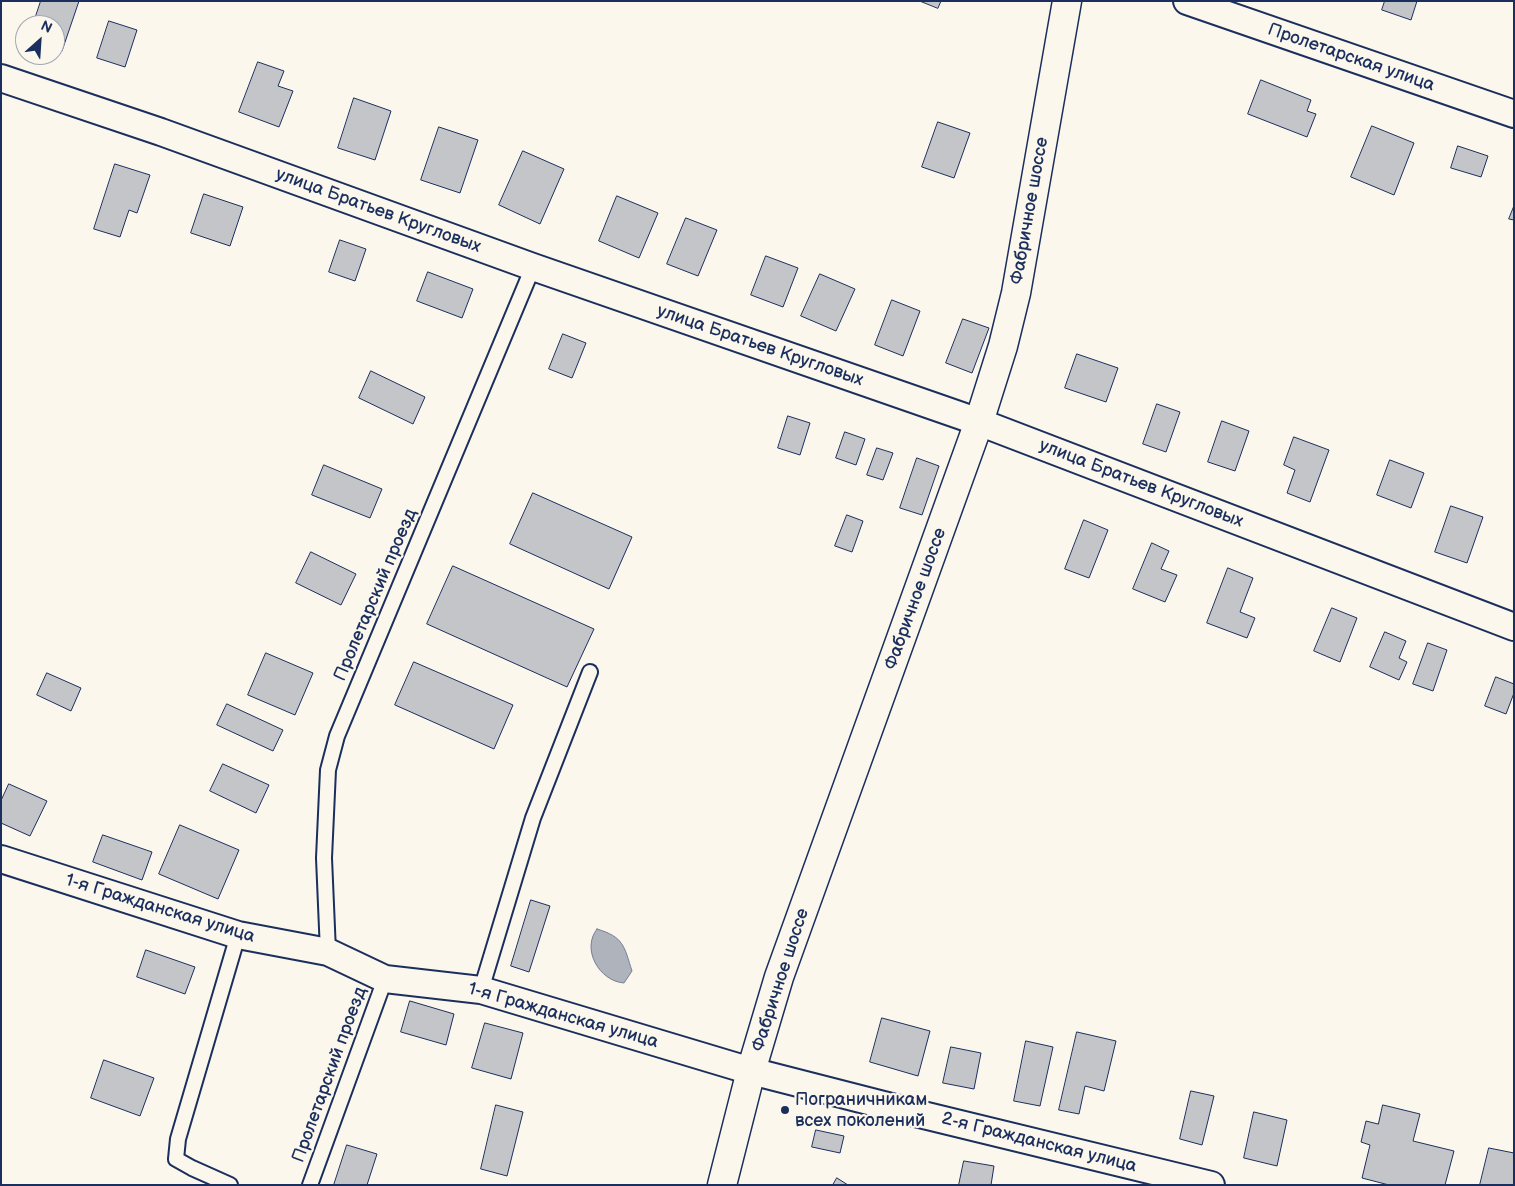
<!DOCTYPE html>
<meta charset="utf-8">
<style>
body{margin:0}
#map{position:relative;width:1515px;height:1186px;overflow:hidden;background:#fbf7ec;font-family:"Balsamiq Sans",sans-serif}
canvas{display:block}
.frame{position:absolute;inset:0;border:2px solid #1b2f5e;pointer-events:none}
.north{position:absolute;left:15px;top:15px;width:50px;height:50px;box-sizing:border-box;background:#fbf7ec;border:1px solid #a1a7b3;border-radius:50%;rotate:26deg;font-size:14px;font-weight:700;line-height:20px;text-align:center;color:#1b2f5e}
.north::after{content:'';display:block;margin:auto;width:18px;height:22px;background:#1b2f5e;clip-path:polygon(50% 0,100% 100%,50% 72%,0 100%)}
</style>
<div id="map">
<canvas width="1515" height="1186"></canvas>
<div class="frame"></div>
<div class="north">N</div>
</div>
<script>
const context = document.querySelector('canvas').getContext('2d');
context.lineJoin = 'round';
function paint(path, color) { context.fillStyle = color; context.fill(path, 'evenodd'); }
function strokePath(path, color, width, dash) { context.strokeStyle = color; context.lineWidth = width; context.lineCap = dash ? 'butt' : 'round'; context.setLineDash(dash || []); context.stroke(path); }
function drawText(font, color, halo, rows, align = 'center') {
  context.font = font + ' "Balsamiq Sans",sans-serif'; context.lineWidth = 4.5; context.setLineDash([]); context.textBaseline = 'middle'; context.strokeStyle = halo; context.fillStyle = color; for (const [text, x, y, turn = 0] of rows) {
    context.save(); context.translate(x, y); context.rotate((+turn || 0) * Math.PI / 180); context.textAlign = isNaN(turn) ? turn : align; if (halo) context.strokeText(text, 0, 0); context.fillText(text, 0, 0); context.restore();
  }
}
const water = new Path2D(`
 M597 929C624 937 624 946 632 971L624 983C599 981 581 949 597 929Z`);
paint(water, '#afb3bb');
strokePath(water, '#747e96', 1);
const building = new Path2D(`
 M41 1H79L62 51 55 49V25H33Z
 M920 1H941L938 8Z
 M1385 1H1417L1411 20 1382 10Z
 M109 21 137 30 125 67 97 58Z
 M258 62 284 71 278 86 293 91 279 127 239 112Z
 M1261 80 1311 100 1307 111 1316 114 1307 137 1248 114Z
 M354 98 391 111 375 160 338 148Z
 M938 122 970 133 954 178 922 167Z
 M1372 126 1414 143 1394 195 1351 177Z
 M439 127 478 140 460 193 421 180Z
 M1458 146 1488 156 1481 177 1451 168Z
 M523 151 564 169 540 224 499 205Z
 M115 164 150 175 137 213 129 210 120 237 94 229Z
 M204 194 243 207 230 246 191 233Z
 M617 196 658 213 639 258 599 241Z
 M1514 206V220L1509 219Z
 M686 218 717 230 698 276 667 264Z
 M340 240 366 249 355 281 329 272Z
 M766 256 798 268 783 307 751 295Z
 M428 272 473 289 462 318 417 301Z
 M820 274 855 289 836 331 801 316Z
 M892 300 920 311 903 356 875 345Z
 M963 319 989 328 972 373 946 363Z
 M563 334 586 343 572 378 549 369Z
 M1077 354 1118 368 1106 402 1065 388Z
 M371 371 425 397 413 424 359 398Z
 M1157 404 1180 412 1166 452 1143 444Z
 M788 416 810 423 800 455 778 448Z
 M1222 421 1249 431 1235 471 1208 462Z
 M845 432 865 439 856 465 836 458Z
 M1294 437 1329 450 1310 502 1287 493 1295 470 1284 465Z
 M877 448 893 453 883 480 867 475Z
 M917 458 939 466 922 515 900 508Z
 M1390 460 1424 473 1411 508 1377 495Z
 M324 465 382 489 370 518 312 495Z
 M533 493 632 537 609 589 510 544Z
 M1451 506 1483 517 1467 563 1435 552Z
 M847 515 863 521 852 552 835 546Z
 M1084 520 1108 530 1089 578 1065 569Z
 M1152 543 1169 551 1161 569 1177 575 1165 602 1133 589Z
 M311 552 356 574 341 605 296 583Z
 M453 566 594 629 567 687 427 624Z
 M1228 568 1253 578 1240 612 1255 618 1247 638 1207 623Z
 M1332 608 1357 618 1340 662 1314 651Z
 M1385 632 1406 641 1399 658 1407 662 1399 680 1370 667Z
 M1428 643 1447 650 1433 691 1413 684Z
 M266 653 313 673 295 715 248 695Z
 M414 662 513 705 494 749 395 705Z
 M47 673 81 688 71 711 37 695Z
 M1496 677 1514 684V693L1506 714 1485 706Z
 M227 704 283 730 273 751 217 725Z
 M223 764 269 785 256 813 210 791Z
 M9 784 47 801 30 836 1 823V801Z
 M180 825 239 850 218 899 159 874Z
 M103 835 152 852 142 880 93 862Z
 M531 900 550 906 529 972 511 966Z
 M146 950 195 967 185 994 137 977Z
 M410 1001 454 1014 446 1045 401 1032Z
 M882 1018 930 1031 918 1076 870 1062Z
 M485 1023 523 1033 511 1079 472 1068Z
 M1077 1032 1116 1041 1104 1091 1085 1086 1079 1114 1059 1110Z
 M1026 1041 1053 1047 1040 1106 1014 1101Z
 M951 1047 981 1053 974 1089 943 1083Z
 M104 1060 154 1078 140 1116 91 1098Z
 M1191 1091 1214 1096 1202 1145 1180 1139Z
 M496 1105 523 1112 507 1176 481 1169Z
 M1383 1105 1420 1114 1413 1141 1454 1151 1445 1185H1389L1362 1178 1370 1145 1361 1142 1366 1121 1378 1124Z
 M1254 1112 1287 1120 1277 1166 1244 1158Z
 M816 1130 844 1136 840 1153 812 1147Z
 M347 1145 377 1154 367 1185H334Z
 M1489 1148 1514 1153V1185H1480Z
 M964 1161 994 1166 991 1185H959Z
 M837 1178 848 1185H833Z`);
paint(building, '#c3c5c9');
strokePath(building, '#1b2f5e', 1);
const lane = new Path2D(`
 M328 952 324 858 328 770 337 736 533 267
 M481 990 533 818 590 672
 M230 1185 192 1168 176 1159 178 1139 238 935
 M310 1185 385 979`);
const street = new Path2D(`
 M1187 1 1514 114
 M1 78 161 132 533 267 979 422 1514 627
 M1 859 238 935 328 952 385 979 481 990 751 1071 915 1113 1211 1185`);
const secondary = new Path2D(`
 M722 1185 751 1071 779 977 979 422 1003 346 1016 293 1067 1`);
strokePath(lane, '#1b2f5e', 18);
strokePath(street, '#1b2f5e', 30);
strokePath(secondary, '#1b2f5e', 31);
strokePath(lane, '#fbf7ec', 14);
strokePath(street, '#fbf7ec', 26);
strokePath(secondary, '#fbf7ec', 28);
for (const [x, y, r, color] of [
 [785,1110,5,"#1b2f5e"]
]) { const dot = new Path2D(); dot.arc(x, y, r, 0, 2 * Math.PI); context.fillStyle = color; context.fill(dot); strokePath(dot, '#fbf7ec', 2); }
drawText('18px', '#1b2f5e', '#fbf7ec', [
 ["Пролетарская улица",1351,58,19],
 ["улица Братьев Кругловых",378,211,20],
 ["Фабричное шоссе",1030,211,-80],
 ["улица Братьев Кругловых",760,346,19],
 ["улица Братьев Кругловых",1141,484,21],
 ["Пролетарский проезд",376,595,-67],
 ["Фабричное шоссе",916,599,-70],
 ["1-я Гражданская улица",160,909,17],
 ["Фабричное шоссе",781,980,-72],
 ["1-я Гражданская улица",563,1016,16],
 ["Пролетарский проезд",330,1075,-70],
 ["2-я Гражданская улица",1039,1143,14]
]);
drawText('18px', '#1b2f5e', '#fbf7ec', [
 ["Пограничникам",795,1100],
 ["всех поколений",795,1121]
], 'left');
</script>
